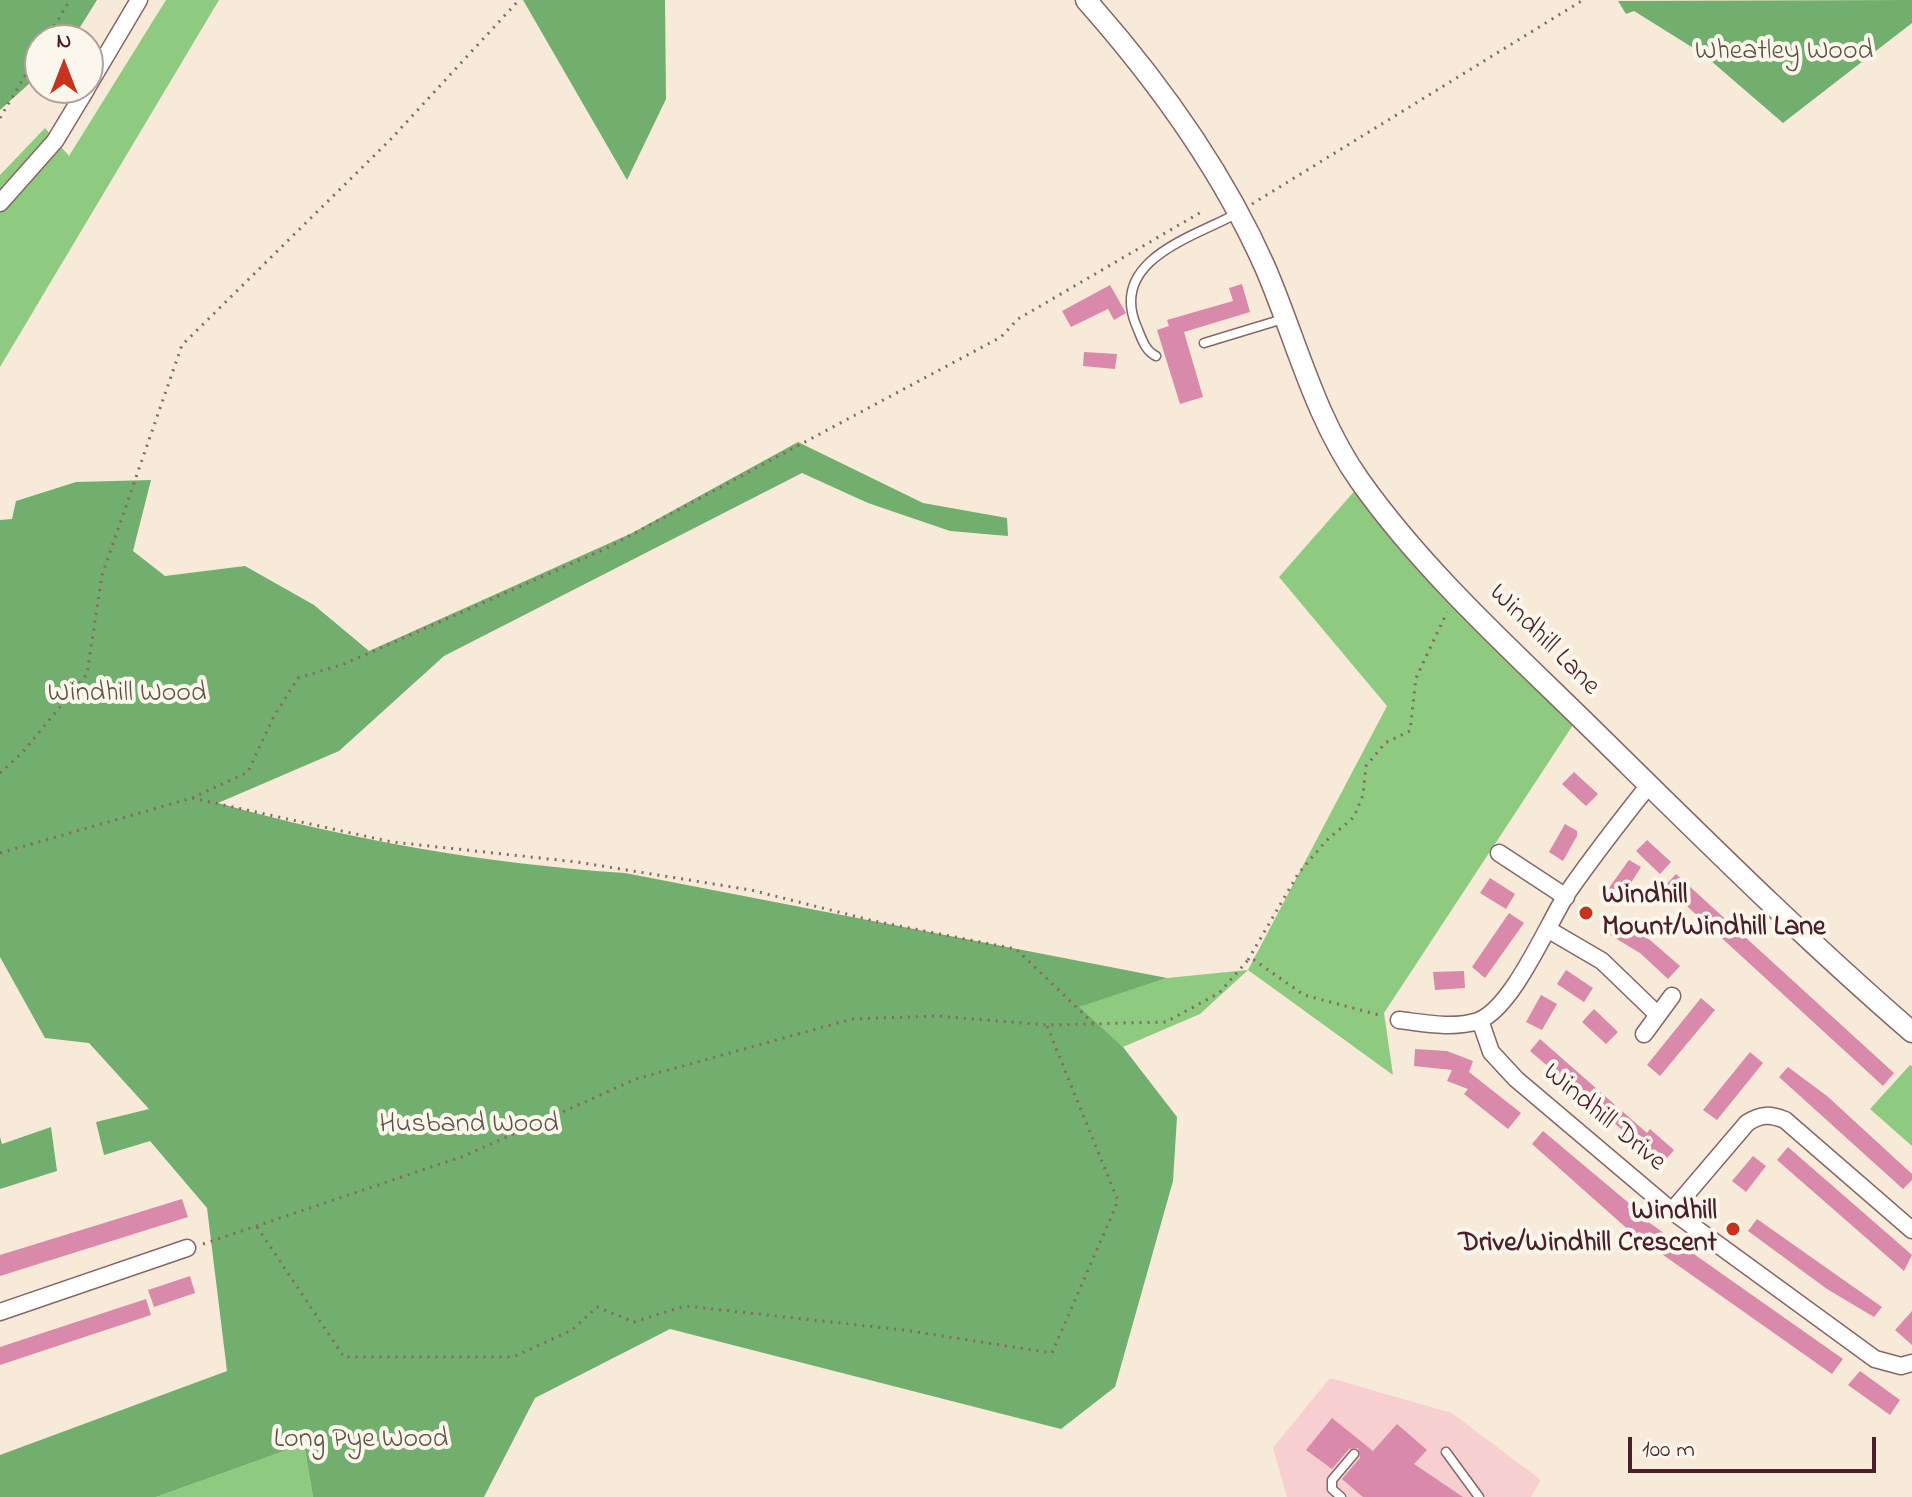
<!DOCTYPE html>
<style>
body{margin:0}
#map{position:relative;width:1912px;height:1497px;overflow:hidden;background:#f8ead8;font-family:"Indie Flower",sans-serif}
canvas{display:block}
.north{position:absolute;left:24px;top:24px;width:80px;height:80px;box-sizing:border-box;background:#fbf7ec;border:2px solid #b4a19f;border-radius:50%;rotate:0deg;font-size:22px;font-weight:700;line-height:32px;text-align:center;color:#4a1f2b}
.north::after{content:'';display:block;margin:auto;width:28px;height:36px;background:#c8321e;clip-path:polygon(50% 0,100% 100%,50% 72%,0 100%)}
.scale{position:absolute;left:1628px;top:1437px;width:248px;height:36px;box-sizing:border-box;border:4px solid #4a1f2b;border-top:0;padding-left:10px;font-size:24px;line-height:28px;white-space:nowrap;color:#4a1f2b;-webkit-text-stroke:6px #fbf7ec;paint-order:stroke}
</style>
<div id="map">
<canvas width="1912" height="1497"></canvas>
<div class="north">N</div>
<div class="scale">100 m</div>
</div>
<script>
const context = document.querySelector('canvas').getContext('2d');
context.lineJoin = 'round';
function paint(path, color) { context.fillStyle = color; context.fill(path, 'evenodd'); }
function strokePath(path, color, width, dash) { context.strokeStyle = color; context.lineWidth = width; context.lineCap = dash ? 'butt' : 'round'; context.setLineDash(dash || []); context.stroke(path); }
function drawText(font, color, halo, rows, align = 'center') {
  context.font = font + ' "Indie Flower",sans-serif'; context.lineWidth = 8; context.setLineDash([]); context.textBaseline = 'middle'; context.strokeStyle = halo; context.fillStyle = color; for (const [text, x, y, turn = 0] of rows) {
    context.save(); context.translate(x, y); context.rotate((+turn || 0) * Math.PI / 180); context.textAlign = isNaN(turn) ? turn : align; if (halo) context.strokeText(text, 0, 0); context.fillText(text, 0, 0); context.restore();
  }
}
paint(new Path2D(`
 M1330 1378 1452 1413 1541 1480 1531 1497H1287L1273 1448Z`), '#f7cfd0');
paint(new Path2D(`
 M166 0H219L0 367V175L45 128 69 156Z
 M1358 487 1573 725 1384 1013 1393 1075 1248 970 1200 1014 1123 1047 1078 1007 1167 978 1248 970 1387 706 1279 577Z
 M1910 1065 1912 1066V1146L1870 1109Z
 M304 1444 313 1497H156Z`), '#8eca7f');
paint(new Path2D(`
 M0 0H97L72 40H40V74L0 110Z
 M523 0H665L666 99 627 180Z
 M1912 0V23L1783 123 1703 54 1634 11 1626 14 1618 1Z
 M798 442 923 503 1007 518 1008 536 950 531 868 503 802 473 444 656 339 751 218 803C350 840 488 864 625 873L1167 978 1079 1007 1123 1047 1177 1117 1173 1181 1115 1387 1061 1429 670 1329 535 1398 484 1497H313L304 1444 156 1497H0V1455L227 1371 207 1208 150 1141 104 1155 96 1122 149 1109 89 1043 45 1038 0 957V520L12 519 16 501 76 482 151 480 133 551 165 576 245 566 314 605 369 651 632 533Z
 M51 1127 57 1171 0 1189V1137L2 1144Z`), '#72ae6e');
paint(new Path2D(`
 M1242 284 1250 312 1184 332 1203 397 1180 404 1157 330 1169 326 1167 320 1233 301 1229 288Z
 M1110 285 1126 313 1114 320 1108 309 1071 327 1062 311Z
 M1084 352 1117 354 1115 369 1083 366Z
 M1574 772 1598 794 1586 806 1562 784Z
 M1565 824 1577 831V836L1563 861 1549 852Z
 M1647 840 1671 862 1660 874 1636 851Z
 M1629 860 1641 867 1617 905 1603 896Z
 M1676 874 1894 1073 1883 1086 1665 886Z
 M1490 878 1515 894 1506 909 1480 893Z
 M1509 913 1524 923 1485 978 1472 967Z
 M1614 917 1650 940 1680 966 1668 979 1640 953 1605 932Z
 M1566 970 1593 988 1584 1002 1557 984Z
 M1464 971 1465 988 1435 990 1433 972Z
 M1541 995 1557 1004 1542 1030 1526 1022Z
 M1701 998 1715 1010 1660 1076 1647 1065Z
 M1594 1009 1618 1032 1606 1044 1582 1022Z
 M1540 1039 1647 1133 1650 1129 1674 1150 1662 1164 1530 1051Z
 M1415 1049 1447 1051 1473 1061 1469 1072 1521 1113 1508 1129 1464 1094 1468 1089 1447 1081 1452 1070 1414 1066Z
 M1750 1052 1763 1063 1717 1120 1703 1110Z
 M1788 1067 1827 1096 1912 1174V1180L1903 1189 1779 1077Z
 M1543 1131 1630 1204 1627 1207 1843 1359 1832 1374 1632 1233 1532 1144Z
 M1788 1147 1912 1255 1904 1271 1777 1160Z
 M1753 1156 1766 1166 1746 1192 1732 1181Z
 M182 1199 188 1217 0 1276V1255Z
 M1757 1219 1882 1307 1874 1317 1827 1289 1748 1231Z
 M190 1276 195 1293 154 1307 148 1290Z
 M146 1299 151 1315 0 1365V1347Z
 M1912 1311V1345L1895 1330Z
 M1860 1371 1900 1400 1890 1415 1848 1385Z
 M1332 1418 1373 1451 1397 1424 1427 1450 1414 1464 1463 1497H1363L1342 1479 1360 1458 1358 1448 1349 1449 1332 1469 1306 1450Z`), '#d989aa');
const service = new Path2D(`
 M1204 343 1283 319
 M1156 356C1144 350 1141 336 1136 325 1109 259 1196 236 1238 213
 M1446 1452 1479 1497
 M1341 1497 1332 1489V1480L1354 1454`);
const minor = new Path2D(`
 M88 86 139 0
 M0 203 55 141 87 88
 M1499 853 1566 897
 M1549 930 1602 961 1658 1015
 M1399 1020C1424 1023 1453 1029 1478 1021 1513 1008 1548 923 1568 892 1594 855 1621 820 1649 785
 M1480 1020 1491 1052 1516 1079 1672 1211 1875 1359 1901 1366 1912 1363
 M1644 1034 1672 996
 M1672 1211 1747 1123C1761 1114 1770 1114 1785 1120L1912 1230
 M0 1312 187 1248`);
const tertiary = new Path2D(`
 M1086 0C1157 80 1221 168 1265 267 1296 339 1314 416 1360 481 1426 574 1514 652 1595 732 1699 834 1802 937 1912 1032`);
strokePath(service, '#876668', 11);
strokePath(minor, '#876668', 19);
strokePath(tertiary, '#876668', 23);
strokePath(new Path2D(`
 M46 40 70 0
 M0 118 40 50
 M1252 204 1583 0
 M0 773 22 753 87 674 102 575 182 345 391 139 519 0
 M192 798 248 772 274 716 298 678 344 664 605 549 1001 337 1018 319 1203 211
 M0 853 192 798 392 842 577 862 751 890 874 921 1016 949 1095 1025
 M1248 960 1298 874 1326 841 1354 817 1363 795 1366 766 1385 743 1410 731 1416 678 1447 612
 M257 1227 344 1357H513L572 1330 597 1307 634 1322 685 1306 904 1330 1052 1353 1118 1201 1047 1026
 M203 1244 464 1156 636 1079 852 1019 937 1016 1047 1025 1166 1022 1219 993 1248 960H1254L1304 995 1383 1016`), '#876668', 3, [2, 6]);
strokePath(service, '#fff', 8);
strokePath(minor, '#fff', 16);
strokePath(tertiary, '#fff', 20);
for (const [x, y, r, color] of [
 [1586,913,8,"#c8321e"],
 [1733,1229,8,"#c8321e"]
]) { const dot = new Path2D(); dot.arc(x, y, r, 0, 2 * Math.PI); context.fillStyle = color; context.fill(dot); strokePath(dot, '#fbf7ec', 3); }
drawText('28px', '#5e5244', '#fbf7ec', [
 ["Wheatley Wood",1784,53],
 ["Windhill Wood",127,695],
 ["Husband Wood",469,1126],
 ["Long Pye Wood",361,1441]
]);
drawText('28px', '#4a1f2b', '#fbf7ec', [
 ["Windhill Lane",1543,641,45],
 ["Windhill Drive",1603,1119,40]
]);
drawText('bold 28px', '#4a1f2b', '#fbf7ec', [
 ["Windhill",1602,897],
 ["Mount/Windhill Lane",1602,929],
 ["Windhill",1717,1213,"right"],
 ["Drive/Windhill Crescent",1717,1245,"right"]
], 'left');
</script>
